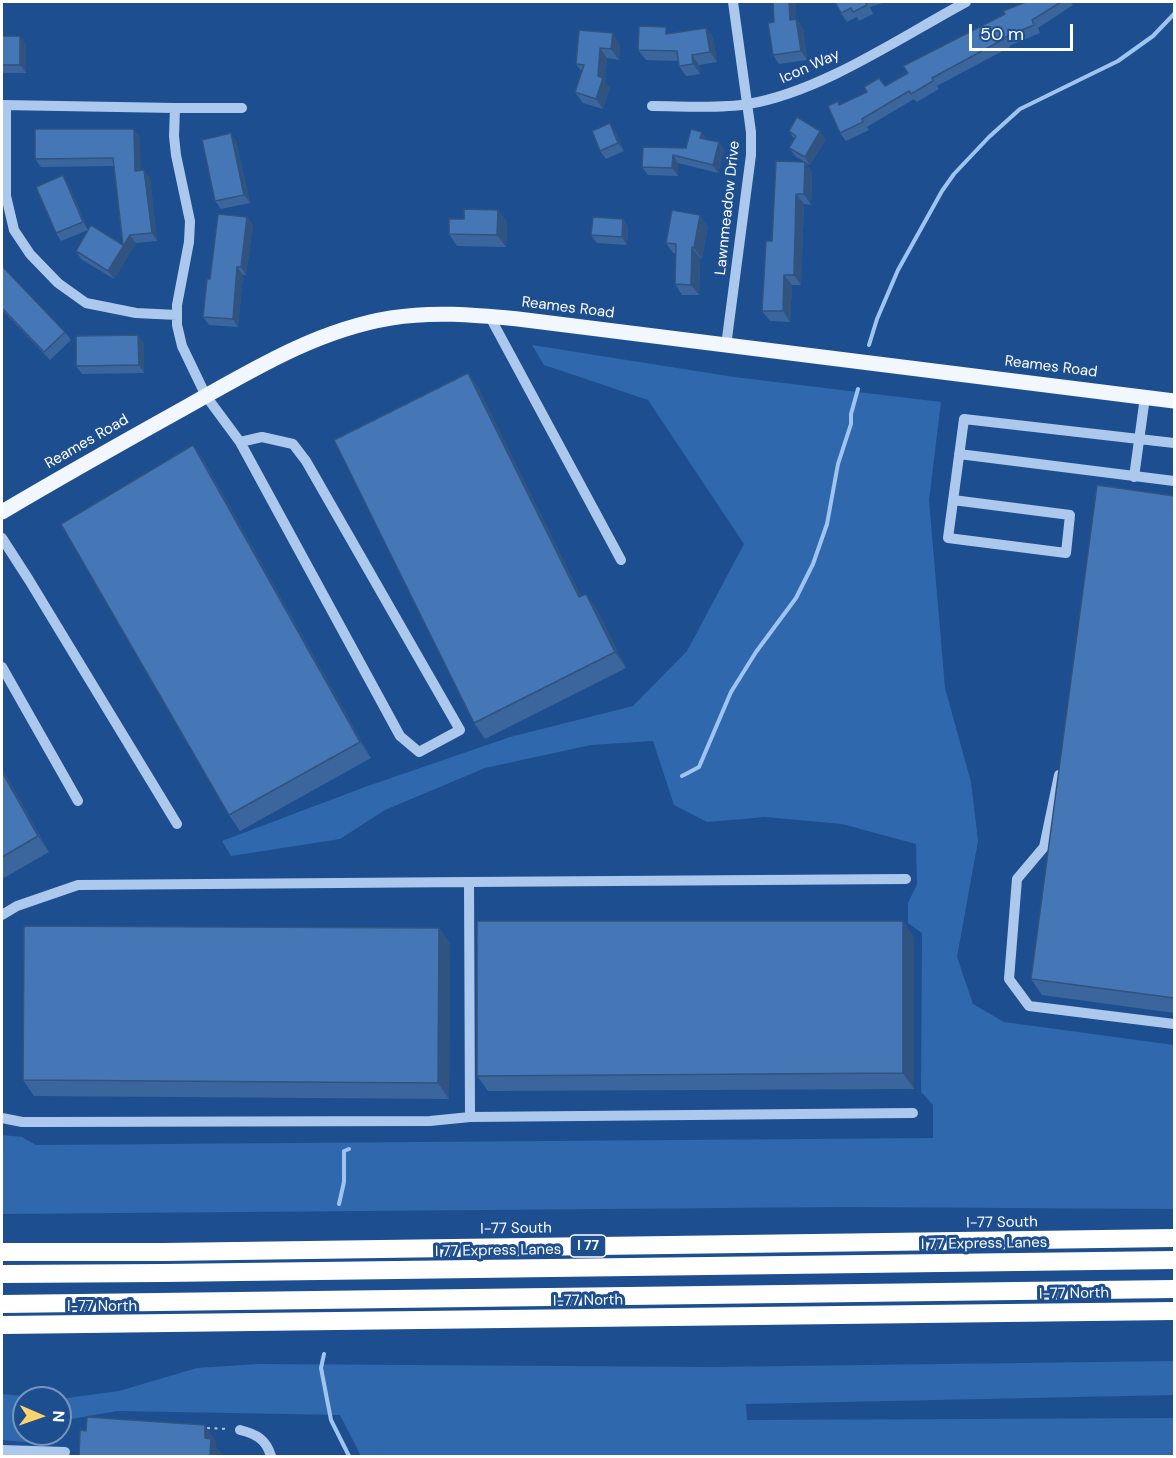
<!DOCTYPE html>
<style>
body{margin:0}
#map{position:relative;width:1176px;height:1458px;overflow:hidden;background:#1d4e8f;font-family:"DM Sans",sans-serif}
canvas{display:block}
.frame{position:absolute;inset:0;border:3px solid #fff;pointer-events:none}
.north{position:absolute;left:12px;top:1386px;width:60px;height:60px;box-sizing:border-box;background:#1d4e8f;border:2px solid #7795bc;border-radius:50%;rotate:92deg;font-size:16px;font-weight:700;line-height:24px;text-align:center;color:#fff}
.north::after{content:'';display:block;margin:auto;width:21px;height:27px;background:#fdd36a;clip-path:polygon(50% 0,100% 100%,50% 72%,0 100%)}
.scale{position:absolute;left:969px;top:24px;width:104px;height:27px;box-sizing:border-box;border:3px solid #fff;border-top:0;padding-left:8px;font-size:18px;line-height:21px;white-space:nowrap;color:#fff;-webkit-text-stroke:4px #1d4e8f;paint-order:stroke}
</style>
<div id="map">
<canvas width="1176" height="1458"></canvas>
<div class="frame"></div>
<div class="north">N</div>
<div class="scale">50 m</div>
</div>
<script>
const context = document.querySelector('canvas').getContext('2d');
context.lineJoin = 'round';
function paint(path, color) { context.fillStyle = color; context.fill(path, 'evenodd'); }
function strokePath(path, color, width, dash) { context.strokeStyle = color; context.lineWidth = width; context.lineCap = dash ? 'butt' : 'round'; context.setLineDash(dash || []); context.stroke(path); }
function drawText(font, color, halo, rows, align = 'center') {
  context.font = font + ' "DM Sans",sans-serif'; context.lineWidth = 6; context.setLineDash([]); context.textBaseline = 'middle'; context.strokeStyle = halo; context.fillStyle = color; for (const [text, x, y, turn = 0] of rows) {
    context.save(); context.translate(x, y); context.rotate((+turn || 0) * Math.PI / 180); context.textAlign = isNaN(turn) ? turn : align; if (halo) context.strokeText(text, 0, 0); context.fillText(text, 0, 0); context.restore();
  }
}
paint(new Path2D(`
 M532 345 734 377 941 402 929 500 945 688 971 782 978 841 957 957 973 1004 1004 1022 1174 1045V1209L845 1207 2 1214V1135L22 1137 36 1145 933 1138V1105L921 1092 922 933 908 923V903L917 884 916 844 842 824 765 817 707 822 674 805 653 741 591 745 485 768 385 810 340 839 231 856 222 841 365 787 510 737 633 706 687 651 744 544 648 400 544 365Z
 M1174 1361V1395L746 1404 747 1420 1174 1418V1456H361L340 1415 117 1411 71 1419 60 1427V1399L119 1391 197 1368 258 1364 712 1367Z
 M2 1394 47 1398H24V1434H50L38 1443 2 1440Z`), '#3068ad');
strokePath(new Path2D(`
 M869 345 877 319 898 270 942 191 954 174 989 137 1020 109 1118 61 1153 36 1174 14
 M682 776 699 767 731 692 756 652 796 598 813 564 827 524 838 464 851 424V414L858 389
 M339 1204 344 1182V1151L349 1149
 M324 1354 321 1368 331 1420 349 1456`), '#9fc4ef', 4);
strokePath(new Path2D(`
 M207 1428 228 1429`), '#acc9ed', 2, [3, 4.5]);
strokePath(new Path2D(`
 M2 105 175 108 174 136 176 155 190 221 189 242 177 305V325L182 346 206 396 240 442 400 736 419 752 460 730 306 461 293 444 262 437 240 442
 M6 106V196L14 230 30 254 58 283 86 303 136 313 177 315
 M652 106C681 106 720 109 748 104 821 92 901 37 966 2
 M175 108H242
 M490 317 621 560
 M726 346 751 155V132L733 2
 M959 454 1174 481
 M1134 477 1145 397
 M953 500 1070 515 1066 553 948 538 964 419 1174 443
 M2 538 29 580 177 824
 M2 667 78 801
 M1059 775 1044 847 1017 879 1009 979 1029 1006 1174 1024
 M2 915 17 906 78 885 469 882
 M470 1117 469 882 906 879
 M2 1118 22 1122H49L430 1121 470 1117 913 1113
 M240 1430C256 1434 266 1439 271 1456
 M2 1450 65 1452`), '#acc9ed', 10);
strokePath(new Path2D(`
 M2 512C63 476 125 441 188 406 252 370 317 330 391 318 434 311 475 315 518 319L1174 401`), '#f2f7ff', 15);
strokePath(new Path2D(`
 M2 1252H164L1174 1238
 M2 1274 164 1273 1174 1260
 M2 1304 1174 1289
 M2 1325 1174 1311`), '#fff', 18);
paint(new Path2D(`
 M835 2H886L870 7 873 14 859 21 857 17 847 22 841 13Z
 M1026 2H1071L1073 5 1038 28 1040 33 1009 46 1010 47 937 86 939 89 917 102 914 99 867 127 869 130 846 141 840 133V105L885 86Z
 M796 19 803 28 807 60 779 64 773 55 774 22Z
 M706 28 713 38 717 62 699 65 700 74 686 76 679 66 678 61 646 60 638 50 671 33Z
 M579 30 620 44 619 60 607 58 605 82 610 88 603 109 583 103 575 92 582 72 576 64Z
 M2 36 26 44V73H2Z
 M615 131 624 151 606 159 600 151Z
 M789 131 826 139 810 165 795 156 789 148 794 139Z
 M702 132 706 139 719 142 724 150 718 173 678 163V176L648 175 642 167 686 148Z
 M140 137V171L150 178 157 241 136 243 114 279 81 259 76 251 123 245 114 166 41 167 35 159Z
 M236 141 250 203 221 209 215 201Z
 M805 162 812 172 811 205 804 204 801 285H792L790 322 770 321 762 311 772 241Z
 M68 183 88 230 61 241 56 233Z
 M498 210 507 222 506 247 457 246 449 234Z
 M247 217 253 225 246 275H243L238 327 209 325 203 317 210 279Z
 M623 219 628 227 627 245 597 243 591 235Z
 M708 226 702 259 700 258 699 295H682L675 284 676 254 673 253 666 243Z
 M2 266 65 332 71 340 50 360 2 310Z
 M144 343V373L82 374 76 366Z
 M468 373 479 389 581 596 597 609 626 668 485 739 474 723Z
 M193 445 204 461 371 758 240 831 229 815Z
 M1174 496V1013L1042 995 1031 979Z
 M2 768 49 852 2 879Z
 M439 928 450 944 449 1099 34 1096 23 1080Z
 M914 937V1089L488 1091 477 1076Z`), '#3b669d');
paint(new Path2D(`
 M789 2H796V29L790 20Z
 M796 19 803 28 807 60 801 51Z
 M706 28 713 38 717 62 710 52Z
 M613 33 620 44 619 60 611 49Z
 M20 36 26 44V73L20 65Z
 M600 48 607 58 605 82 610 88 603 109 596 99Z
 M692 55 699 65 700 74 693 64Z
 M610 123 615 131 624 151 618 143Z
 M134 129 140 137 141 179 135 171Z
 M820 131 826 139 810 165 805 157Z
 M702 132 707 140 700 138Z
 M231 133 236 141 250 203 244 195Z
 M719 142 724 150 718 173 713 165Z
 M673 155 678 163V176L672 168Z
 M805 162 812 172 811 205 804 194Z
 M144 170 150 178 157 241 152 233Z
 M63 175 68 183 88 230 83 222Z
 M796 194 804 204 801 285 794 275Z
 M498 210 507 222 506 247 497 235Z
 M700 215 708 226 702 259 694 248Z
 M247 217 253 225 246 275 241 267Z
 M623 219 628 227 627 245 622 237Z
 M130 235 136 243 114 279 108 271Z
 M692 247 700 258 699 295 691 285Z
 M237 267 243 275 238 327 233 319Z
 M784 275 792 285 790 322 783 311Z
 M138 335 144 343V373L139 365Z
 M468 373 479 389 590 613 579 597Z
 M193 445 204 461 371 758 360 742Z
 M586 594 597 609 626 668 615 652Z
 M2 768 49 852 38 836 2 772Z
 M903 921 914 937V1089L903 1073Z
 M439 928 450 944 449 1099 438 1083Z
 M205 1425 216 1441V1446L222 1454V1456H210L205 1438Z`), '#30537f');
const building = new Path2D(`
 M773 2H789L790 20 796 19 801 51 773 55 768 23 774 22Z
 M835 2H866L867 5 853 12 851 8 841 13Z
 M1026 2H1061L1032 20 1034 25 1003 38 1004 39 932 78 933 81 911 94 909 91 862 119 863 122 840 133 828 106 838 101 839 105 867 92 864 87 879 78 885 86 908 73 903 66 1005 14 1003 11Z
 M639 26 666 27V34L706 28 710 52 692 55 693 64 679 66 677 51 638 50Z
 M579 30 613 33 611 49 600 48 598 76 603 78 596 99 575 92 584 65 576 64Z
 M2 36H20V65H2Z
 M797 117 820 131 805 157 789 148 796 136 789 131Z
 M610 123 618 143 600 151 592 131Z
 M35 129H134L135 171 144 170 152 233 130 235 108 271 76 251 91 225 123 245 113 158 35 159Z
 M691 129 702 132 700 138 719 142 713 165 673 155 672 168 642 167 643 147 686 148Z
 M231 133 244 195 215 201 202 140Z
 M776 161 805 162 804 194H796L794 275H784L783 311H762L766 241H772Z
 M63 175 83 222 56 233 36 187Z
 M464 209 498 210 497 235 449 234V219H464Z
 M672 210 700 215 694 248 692 247 691 285 675 284 676 244 666 243Z
 M218 214 247 217 241 267H237L233 319 203 317 207 279H210Z
 M593 217 623 219 622 237 591 235Z
 M2 266 65 332 44 352 2 308Z
 M138 335 139 365 76 366V336Z
 M468 373 579 597 586 594 615 652 474 723 334 440Z
 M193 445 360 742 229 815 61 524Z
 M1097 485 1174 496V998L1031 979Z
 M2 772 38 836 2 857Z
 M477 921H903V1073L477 1076Z
 M24 926 439 928 438 1083 23 1080Z
 M87 1417 205 1425V1438L211 1439 210 1456H79L80 1430 86 1431Z`);
paint(building, '#4577b6');
strokePath(building, '#30537f', 1.5);
for (const [x, y, w] of [
 [588,1246,36]
]) { const box = new Path2D(); box.roundRect(x - w / 2, y - 11, w, 22, 4.5); context.fillStyle = '#1d4e8f'; context.fill(box); strokePath(box, '#fff', 1.5); }
drawText('bold 14px', '#fff', null, [
 ["I 77",588,1246]
]);
drawText('15px', '#fff', '#1d4e8f', [
 ["Icon Way",810,67,-24],
 ["Lawnmeadow Drive",728,208,-84],
 ["Reames Road",568,308,7],
 ["Reames Road",1051,367,7],
 ["Reames Road",87,442,-30],
 ["I-77 South",1002,1223,-1],
 ["I-77 South",516,1229,-1],
 ["I 77 Express Lanes",984,1244,-1],
 ["I 77 Express Lanes",498,1251,-1],
 ["I-77 North",1074,1294,-1],
 ["I-77 North",588,1301,-1],
 ["I-77 North",102,1307]
]);
</script>
